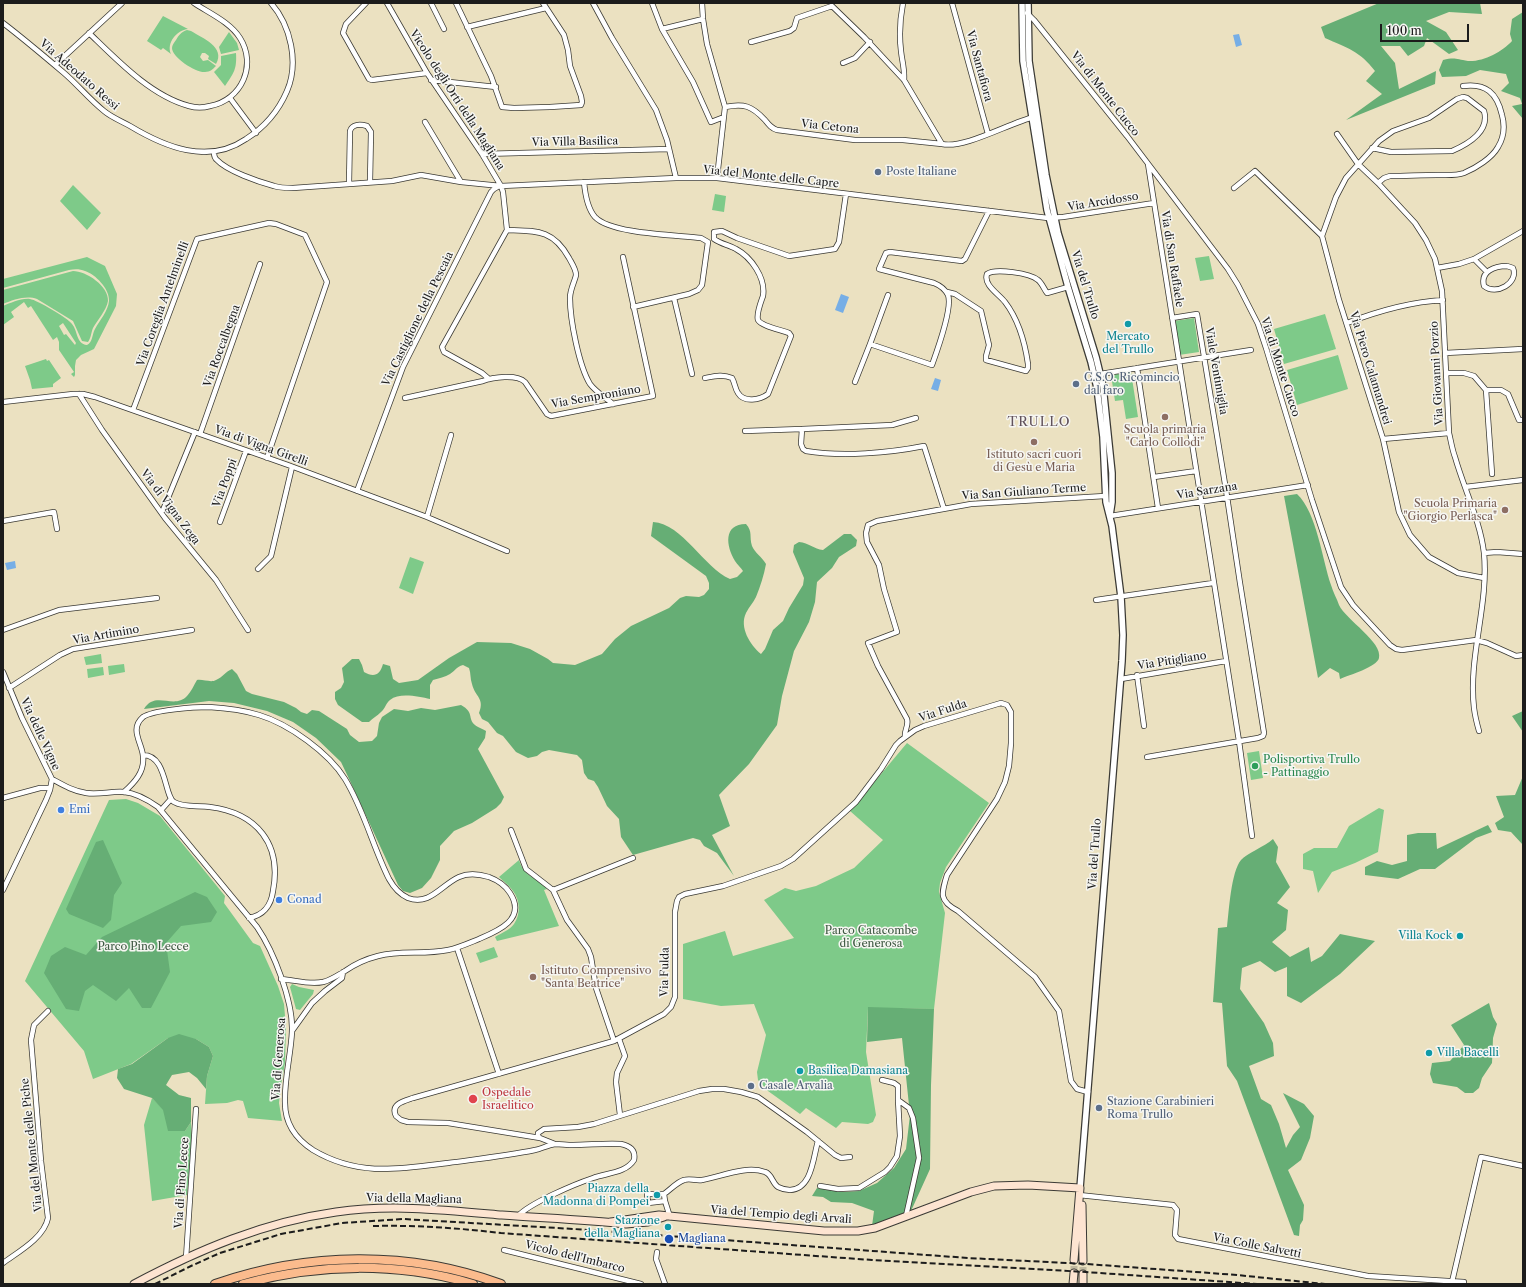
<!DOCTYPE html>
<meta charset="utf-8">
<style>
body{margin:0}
#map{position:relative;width:1526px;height:1287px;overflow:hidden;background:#ebe1c1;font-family:"Libre Caslon Text",serif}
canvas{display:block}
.frame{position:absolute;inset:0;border:4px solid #1c1c1c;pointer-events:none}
.scale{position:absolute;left:1380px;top:24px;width:89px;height:18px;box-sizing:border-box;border:2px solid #1c1c1c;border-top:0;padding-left:5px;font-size:12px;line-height:14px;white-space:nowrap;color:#1c1c1c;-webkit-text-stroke:3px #f6f6f2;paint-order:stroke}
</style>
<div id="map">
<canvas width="1526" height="1287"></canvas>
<div class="frame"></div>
<div class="scale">100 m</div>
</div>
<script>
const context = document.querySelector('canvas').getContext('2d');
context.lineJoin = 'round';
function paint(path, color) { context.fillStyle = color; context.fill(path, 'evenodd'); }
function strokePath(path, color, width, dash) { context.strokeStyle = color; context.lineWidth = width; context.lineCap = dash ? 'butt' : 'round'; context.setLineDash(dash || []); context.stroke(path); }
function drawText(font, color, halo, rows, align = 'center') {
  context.font = font + ' "Libre Caslon Text",serif'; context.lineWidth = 3; context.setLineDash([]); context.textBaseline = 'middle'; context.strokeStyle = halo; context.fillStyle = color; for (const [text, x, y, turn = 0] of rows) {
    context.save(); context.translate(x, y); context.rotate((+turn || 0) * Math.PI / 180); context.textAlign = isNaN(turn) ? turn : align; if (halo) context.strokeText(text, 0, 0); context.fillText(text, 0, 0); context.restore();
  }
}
paint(new Path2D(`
 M163 16 188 29C177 30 166 43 171 54L163 48 161 50 147 41Z
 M187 30 191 31C202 38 226 47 216 64L208 59 209 56 205 53H202L200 57 203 61 208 60 216 66C213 69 210 72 205 72 197 73 172 58 172 48 172 45 174 43 176 40 179 35 181 32 187 30Z
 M229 32 237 43 239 50 221 54 219 47Z
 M236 53C237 69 234 73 225 86L214 72 221 65V56Z
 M73 185 101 213 87 230 60 201Z
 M715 194 726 196 724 212 712 210Z
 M1209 256 1214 279 1200 281 1195 258Z
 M87 257 105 266 117 294 116 306 94 349 81 355 76 360 75 366V375L74 377 71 374 74 372 59 350V342L57 337 53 340 31 306 28 308 24 302 11 312 14 317 3 325V306C11 303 21 298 30 299 37 300 68 318 72 324 78 331 76 344 87 345 93 342 92 334 95 329 100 320 108 311 109 301 110 289 95 274 85 271 80 269 75 269 69 270L3 288V279ZM63 323 76 343 75 345 66 334 64 335 59 326Z
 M73 271C86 271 109 286 108 301 106 311 98 319 93 328 91 333 91 338 88 342L82 341 73 321 37 299C26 295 13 300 3 304V290Z
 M1325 314 1336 349 1284 364 1274 329Z
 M1194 318 1199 352 1179 355 1174 321Z
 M1338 355 1348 389 1297 405 1287 370Z
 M46 359 47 361 49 360 61 378 53 384V387L32 389 30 380 25 366Z
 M1131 372 1138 417 1126 419 1123 400 1115 401 1111 375Z
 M410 557 424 562 413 594 399 588Z
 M101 654 102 663 86 665 84 657Z
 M124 664 125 672 109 675 108 666Z
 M103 667 104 675 88 678 87 669Z
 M907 743 989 803 946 867 940 883 939 892 945 913 934 1009 868 1008 866 1052 876 1115 873 1122 868 1124 842 1122 836 1128 806 1108 800 1114 768 1091 758 1080 757 1072 766 1035 754 1004 721 1006 683 999V944L725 931 733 956 794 938 764 900 785 888 796 891 816 886 854 868 883 840 850 811Z
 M1259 751 1263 778 1251 780 1247 753Z
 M126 799 138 803 160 816 225 896 224 903 253 943 260 946 278 986 284 1004 286 1028 285 1063 281 1085 279 1103 282 1121 248 1118 243 1101 238 1100 227 1103 205 1104 207 1076 213 1056 209 1047 196 1039 168 1038 131 1064 93 1079 84 1051 25 981 109 800Z
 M1379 808 1384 810 1378 852 1355 863 1332 872 1318 893 1313 871 1303 869V854L1314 848H1337L1349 826Z
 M519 860C525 878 536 876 547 889L544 890 559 926 497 941 495 937C501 933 510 930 514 924 521 914 520 900 513 891 509 885 504 882 499 877Z
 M494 947 498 957 480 963 476 953Z
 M292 984 299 987 314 990 313 994 300 1010 296 1009 290 987Z
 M152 1098 185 1131 191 1122 192 1140 187 1195 152 1201 144 1125Z`), '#7eca89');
paint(new Path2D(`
 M1379 3H1480L1482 14 1449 12 1426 21 1446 32 1458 50 1449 54 1427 38 1424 46 1408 56 1400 46H1381L1395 63 1399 89 1436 71 1435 84 1346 120 1382 94 1366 81 1375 71C1360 51 1347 48 1325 38L1321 27Z
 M1523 12V119L1512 106 1522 104 1520 98 1501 91 1509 83 1506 74 1480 70 1466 76 1442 77 1439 70 1443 60C1455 57 1456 59 1468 61 1483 62 1502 52 1512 41L1510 34 1512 19Z
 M1297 494C1317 513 1322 559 1331 585 1333 592 1337 599 1339 605 1346 620 1383 642 1379 658 1377 667 1349 675 1340 679L1339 673 1330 668 1318 678 1284 496Z
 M653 522C683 524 703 567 730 579L737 577 743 571C741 568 737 564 735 561 726 546 723 524 746 524 753 532 749 536 752 546 755 553 762 557 766 564 764 575 760 587 756 597 753 603 749 607 746 613 739 627 750 645 761 654L765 649 773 630 783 621 789 608 803 585 804 578 793 552 794 545 799 542C809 543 814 549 823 550L844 534H851L857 540 856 546 839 557 832 568 817 582 815 602 809 622 794 651 782 696 777 725 749 764 719 795 730 826 712 835 734 876 717 853 704 846 700 840 693 838 633 855 621 837 619 819 607 806 598 787 594 781 588 779 584 773 582 760 577 755 549 750 542 752 537 756 528 758 516 752 503 736 497 733 488 722 482 719 479 713C485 698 475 697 472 684 470 679 471 673 469 668L463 665C456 667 456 670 450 674 445 677 439 678 433 680L430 685V699C419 697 400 692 390 700 386 703 385 709 381 712 377 716 373 718 369 722H362L338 705 335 699V692L341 688 344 682 342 668 352 659H359L362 665 364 672C374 678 380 675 383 664L390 666 393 679 399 683 418 680 449 658 477 642 511 643 530 649 548 659 553 663 575 665 602 654 615 639 631 626 669 608 680 598 686 596 699 597 704 595 709 589V583L706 576 651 536Z
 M232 669 237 674 246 691 252 694 284 702 296 708 301 712 307 714 312 710 319 711 347 729 350 735 359 742 372 741 377 736 379 723 382 717 394 709 408 711 421 708 435 710 461 705C475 713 467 718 475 725 477 727 483 729 486 731L485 738 478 749 504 797 501 803 496 808 472 823 454 831 440 846V860L431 878 422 888 410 893 403 891 398 885 350 781 341 762 316 738 293 722 267 711 234 703 209 701 144 709C155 690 174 710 187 696 191 692 194 685 197 680 203 679 211 683 216 680 223 677 225 672 232 669Z
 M1523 711V732L1512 716Z
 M1523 776V845L1511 832 1498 830 1495 823 1504 817 1496 796 1515 795Z
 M1488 825 1492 832 1476 838 1435 869H1420L1398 879 1365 875V867L1377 861 1392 865 1407 861V835L1418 833H1436L1437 849Z
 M1273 839 1278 847 1276 862 1290 887 1277 903 1288 910 1286 930 1272 942 1290 957 1309 947 1311 962 1322 956 1340 934 1375 941 1340 974 1301 1003 1287 996V967L1275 972 1260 961 1242 968 1240 989 1264 1023 1273 1043 1274 1056 1249 1066 1261 1099 1271 1105 1279 1124 1286 1148 1293 1135 1300 1127 1283 1093 1304 1104 1314 1116 1310 1138 1301 1160 1288 1170 1304 1205 1303 1220 1300 1225 1299 1236 1294 1235 1237 1081 1227 1066 1222 1003 1213 1002 1218 928 1227 927C1229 911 1231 872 1241 860 1247 853 1264 847 1273 839Z
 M103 840 122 883 114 895 111 920 103 928 69 914 66 909 96 842Z
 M195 892 207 897 217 912 211 922 181 926 166 943 170 972 151 1008H142L129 988 116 1001 93 985 85 991 79 1011 66 1009 44 973 51 956 65 947 86 955 102 937Z
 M1489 1003 1493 1017 1497 1024 1493 1038 1492 1063 1482 1078 1479 1088 1473 1093H1465L1457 1087 1433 1083 1430 1074 1432 1063 1450 1061 1464 1045 1451 1025Z
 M868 1007 934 1009 931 1085 930 1169 911 1211 872 1226 874 1211 852 1203 831 1202 823 1197 812 1196 817 1188 844 1192 859 1191 877 1183 894 1168 906 1149 910 1115 902 1038 867 1042Z
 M179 1034 196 1039 209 1047 213 1056 207 1076 206 1089 197 1078 189 1072 172 1075 166 1085 179 1095 191 1098V1122L185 1131H168L163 1110 152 1098 124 1089 117 1078 118 1069 132 1064 168 1038Z`), '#66ae75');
paint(new Path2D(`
 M1239 34 1242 45 1236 47 1233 35Z
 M841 294 849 297 843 313 835 310Z
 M935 378 941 380 938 391 931 389Z
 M15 561 16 568 7 570 5 563Z`), '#76aee6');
strokePath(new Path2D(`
 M1074 1273V1260
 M1083 1274V1261`), '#c2baa0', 7, [7, 3.5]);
const minor = new Path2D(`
 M366 3 346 24 343 33 369 79 372 80 427 73
 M387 3 427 73 482 154 501 186 503 192 507 230 442 347 444 352 482 373 489 379
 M431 3 444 29
 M456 3 491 76 502 107 514 108 550 107 581 105 582 102 581 96 570 66 568 50 564 35 543 3
 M593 3 612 38 656 110 667 140 676 178
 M652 3 662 29 693 82 711 122 724 117
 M702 3 703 19 707 44 725 107 717 178
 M903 3C900 19 899 35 901 51 902 61 905 70 904 80
 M952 3 988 134
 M1027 13 1034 20 1127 136 1228 269 1238 285 1258 324 1266 348 1312 500 1341 587 1353 605 1390 645 1396 649 1402 650 1476 640 1487 643 1516 656 1523 655
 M3 23C24 39 44 56 64 73 78 85 89 99 104 111 111 117 121 121 130 126 165 147 208 165 246 139 265 127 278 112 287 91 299 63 291 26 271 3
 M467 27 546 8
 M662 29 703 19
 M89 33C117 60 151 96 189 106 196 108 203 108 210 106 242 100 257 65 240 38 230 22 209 13 194 3
 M751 42 790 31 794 28 797 18 832 6 864 37 904 80 942 144C965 149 1009 123 1034 117
 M843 63 855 58 870 42
 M55 65 122 3
 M431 80 496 87
 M230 98 256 133
 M725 107C744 103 752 106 765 120 769 125 771 128 777 130L855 140H903L942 144
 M425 122 461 182 501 186 676 178H717L1048 218 1063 217 1154 203
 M1337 134 1358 164 1378 183 1415 223 1426 240 1435 259 1442 291 1449 433C1451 441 1452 449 1455 457 1464 489 1480 520 1484 553 1489 605 1468 656 1474 708 1475 716 1477 724 1479 731
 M214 152C214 155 214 158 217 160 227 171 259 182 274 186 280 188 287 188 293 188L392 181 421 175 461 182
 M482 154 669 149
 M1148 164 1239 741 1252 836
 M584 182C585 193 587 208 595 217 611 234 676 235 701 238L708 242 702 285 698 290 689 294 633 307
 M1378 183 1384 178 1390 176C1406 176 1421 175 1437 175 1445 175 1456 176 1464 173 1476 168 1492 158 1498 147 1504 137 1505 126 1502 115 1497 93 1486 83 1463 86
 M349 184 350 131C352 124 360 124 367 126L371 132 370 182
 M1234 188 1255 171 1322 236 1339 300 1383 439 1399 512 1410 535 1429 557 1458 573 1484 578
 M507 230C536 231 553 229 569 258 571 262 576 269 576 275 575 281 570 289 570 298 570 320 579 366 590 384 596 392 606 398 613 404
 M1322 236 1336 197 1346 178 1379 141 1393 131 1429 118 1457 99 1463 97 1467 98 1484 111C1490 131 1468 144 1452 151L1391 152 1372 148
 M1474 259 1487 272
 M1507 266 1513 268C1519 283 1496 296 1484 286 1480 271 1495 266 1507 266Z
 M1437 268 1459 264 1474 259 1523 231
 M947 292 955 294 981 311 989 345 986 356V360L1026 371 1028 368V364C1025 343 1018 319 1005 302 999 294 983 285 987 274 995 268 1030 273 1038 280 1042 283 1044 289 1047 293L1068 287
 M674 298 692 374
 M1347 323C1378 311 1409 302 1443 300
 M870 344 888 295
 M1445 353 1523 349
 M1137 368 1158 508
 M1446 373H1464L1474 376 1486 390H1501L1508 394 1519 420H1523
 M1094 375 1251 350
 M705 378C715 376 723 374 732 378 735 383 735 389 738 393 744 403 760 400 768 394L791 336 789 333C782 330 761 326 758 320 756 314 761 302 763 296 766 278 751 257 736 249 729 245 721 244 714 239V232L722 231 737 238 789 256 835 249 839 242 846 194
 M855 382 870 344 932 365C937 351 953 308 948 295 945 289 939 285 934 283L879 269 886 253 890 252 962 261 965 259 989 211
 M1486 390 1492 474
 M79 394 102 430 165 518 216 580 248 630
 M405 398 483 381C493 377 517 374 525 382L547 414 551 416 653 396 623 257
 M3 402 73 394H83L95 397 288 465 427 517 507 551
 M133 410 197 239 269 223 276 224 305 235 327 282 267 458
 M916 418 892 425 802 429 801 444 803 449 806 451C842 457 889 453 924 446L944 509
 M745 431 802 429
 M200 434 260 264
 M1383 439 1449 433
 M1154 477 1196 471
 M1465 487 1523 480
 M357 491 403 367 491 192 494 189 499 186
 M163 510 195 432
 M1110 516 1308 485
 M427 517 451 435
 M3 521 54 512 57 529
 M220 522 246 451
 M1484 553 1497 552 1523 554
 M258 569 271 556 292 467
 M1096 600 1213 583
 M3 630 59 610 157 598
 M3 672 22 718 52 779 50 790 46 800 3 890
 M1137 675 1144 726
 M1121 679 1226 661
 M9 688 60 655 73 649 192 630
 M905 737C904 730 909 726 907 719L878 666 868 643 897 632 884 589 879 565 867 542 866 533 868 525 877 521 971 504 1105 496
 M143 755C167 755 164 796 174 802 184 808 199 805 210 807 257 813 282 844 273 891 271 906 264 915 249 918
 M1147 757 1258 738 1263 736 1264 733 1240 583 1226 490 1197 314 1172 318
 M52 779C63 785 73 791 86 793 99 795 111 791 124 792 136 793 148 800 158 807L257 927C274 952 293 1001 292 1031 291 1055 284 1079 285 1103 285 1124 296 1139 313 1150 358 1177 400 1169 448 1163 477 1159 506 1156 535 1150 541 1149 548 1145 555 1144 560 1144 567 1145 573 1145 589 1145 605 1143 621 1144 630 1146 636 1150 634 1160 626 1173 607 1173 593 1178 575 1184 530 1203 518 1216
 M124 792C134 783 145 772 143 756 142 743 129 729 143 717 153 710 195 707 209 707 226 708 243 710 259 715 289 724 329 753 345 779 364 810 373 847 389 879 394 888 399 894 408 898 430 906 441 885 459 877 468 873 479 874 489 877 497 880 505 885 510 893 527 919 498 931 479 939 469 943 458 948 448 950 424 955 401 950 378 956 366 959 355 964 345 971 338 975 331 980 323 982 309 985 295 980 281 979
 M3 798 40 788H50
 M162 809 171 799
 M511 830 526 869 553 890 567 920 588 949 591 957 596 988 614 1041
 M553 890 633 858
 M457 948 499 1074
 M292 1031 312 1003 325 991 342 978 343 972
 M619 1039 625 1056 617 1073 616 1082 620 1115
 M882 1080 894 1083 898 1086V1100
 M540 1138 538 1136V1133L544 1129 578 1127 594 1124 699 1091 712 1089H724L741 1092 758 1097 807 1132 835 1155 841 1158 850 1157
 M555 1144 540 1138 448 1123 408 1122 401 1120 396 1116C390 1104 404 1101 413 1098L614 1041 664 1014 671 1007 675 997V912L677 901 679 897 685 894 723 886 781 866 793 859 856 802 881 769 896 745 900 741 915 730 924 726 1001 703 1007 705 1011 712V743L1009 766 1005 782 997 799 947 875C941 894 939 901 958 911L1035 977 1059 1011 1071 1081 1077 1089 1088 1092
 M820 1186 838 1189 859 1188 885 1172 890 1167 897 1156 900 1136 898 1100 909 1108 913 1118 919 1158 906 1216
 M664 1194C670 1190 677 1182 684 1180 690 1178 696 1181 702 1180 721 1177 745 1165 765 1172 772 1174 772 1183 778 1187 782 1189 786 1190 790 1190 812 1189 813 1158 818 1141
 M1079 1195 1173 1205 1177 1210 1175 1235 1178 1239 1368 1276 1464 1282
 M665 1201 648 1203 647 1194H664L665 1201 670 1217
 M504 1250 641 1284
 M657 1252 656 1259 665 1284
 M186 1258 196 1109
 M3 1263C18 1252 44 1238 48 1218L41 1161 31 1040 34 1025 48 1011
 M1452 1282 1481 1157 1523 1166`);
const tertiary = new Path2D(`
 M1022 3 1023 61 1047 210 1068 287 1091 362 1097 388 1103 437 1106 502 1112 526 1121 597 1123 635 1122 661 1080 1188
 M1028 3 1029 61 1046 175 1058 233 1096 357 1103 386 1112 473V502L1110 515`);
const secondary = new Path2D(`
 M1082 1205 1083 1261
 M611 1222 659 1215 824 1231H858L875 1228 971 1192 994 1186 1028 1185 1080 1188 1074 1260
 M1083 1274V1284
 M134 1284C198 1250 264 1222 336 1212 391 1204 446 1210 502 1215 543 1218 585 1220 626 1224L648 1222 664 1217
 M1073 1284 1074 1273`);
const motorway = new Path2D(`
 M215 1284C307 1252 409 1250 501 1284
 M243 1284C318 1263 398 1262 473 1284`);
strokePath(minor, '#3b3a35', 6);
strokePath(tertiary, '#3b3a35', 8);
strokePath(secondary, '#3b3a35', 9);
strokePath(motorway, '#3b3a35', 10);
strokePath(minor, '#fff', 4.5);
strokePath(tertiary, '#fff', 5.5);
strokePath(secondary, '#fde4d1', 7);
strokePath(motorway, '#fbbb8d', 8);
strokePath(new Path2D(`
 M373 1226C416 1225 458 1228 501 1233L872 1260 1086 1272 1257 1284
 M155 1284 191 1266 220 1253 281 1234 342 1223 403 1219 574 1229 968 1258 1087 1264 1237 1275 1325 1284`), '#1c1c1c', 2, [6, 3]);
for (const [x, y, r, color] of [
 [878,172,4,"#5c6f8a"],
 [1128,324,4,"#0f9aa8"],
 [1076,384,4,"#5c6f8a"],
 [1165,417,4,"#8d6e63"],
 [1034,442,4,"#8d6e63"],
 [1505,510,4,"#8d6e63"],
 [1255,766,4,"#2e9e5b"],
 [61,810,4,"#3f7fe0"],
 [279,900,4,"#3f7fe0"],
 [1460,936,4,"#0f9aa8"],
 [533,977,4,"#8d6e63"],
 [1429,1053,4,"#0f9aa8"],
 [800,1071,4,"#0f9aa8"],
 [751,1086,4,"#5c6f8a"],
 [473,1099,5,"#e0444e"],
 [1099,1108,4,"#5c6f8a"],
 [657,1195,4,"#0f9aa8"],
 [668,1227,4,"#0f9aa8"],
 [669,1239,5,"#1a4fb4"]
]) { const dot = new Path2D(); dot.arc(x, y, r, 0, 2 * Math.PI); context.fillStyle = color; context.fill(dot); strokePath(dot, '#f6f6f2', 1.5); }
drawText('11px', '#1c1c1c', '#f6f6f2', [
 ["Via Santafiora",979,66,75],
 ["Via Adeodato Ressi",79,75,41],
 ["Via di Monte Cucco",1105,94,52],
 ["Vicolo degli Orti della Magliana",457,100,57],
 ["Via Cetona",830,127,6],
 ["Via Villa Basilica",575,142,-1],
 ["Via del Monte delle Capre",771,177,6],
 ["Via Arcidosso",1103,202,-9],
 ["Via di San Raffaele",1172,259,81],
 ["Via del Trullo",1085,285,73],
 ["Via Coreglia Antelminelli",163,304,-70],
 ["Via Castiglione della Pescaia",418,319,-64],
 ["Via Roccalbegna",222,346,-70],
 ["Via di Monte Cucco",1280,367,72],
 ["Via Piero Calamandrei",1370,368,73],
 ["Viale Ventimiglia",1216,371,80],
 ["Via Giovanni Porzio",1437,373,-93],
 ["Via Semproniano",596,397,-10],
 ["Via di Vigna Girelli",261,446,20],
 ["Via Poppi",225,483,-70],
 ["Via Sarzana",1207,491,-9],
 ["Via San Giuliano Terme",1024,492,-4],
 ["Via di Vigna Zega",170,507,53],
 ["Via Artimino",106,635,-10],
 ["Via Pitigliano",1172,661,-9],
 ["Via Fulda",943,711,-18],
 ["Via delle Vigne",40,734,65],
 ["Via del Trullo",1095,854,-86],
 ["Via Fulda",665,972,-89],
 ["Via di Generosa",279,1059,-86],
 ["Via del Monte delle Piche",32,1145,-96],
 ["Via di Pino Lecce",182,1183,-86],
 ["Via della Magliana",414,1199,1],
 ["Via del Tempio degli Arvali",781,1215,4],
 ["Via Colle Salvetti",1257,1246,11],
 ["Vicolo dell'Imbarco",575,1257,14]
]);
drawText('11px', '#4e5e75', '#f6f6f2', [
 ["Poste Italiane",886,172],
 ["C.S.O. Ricomincio",1084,378],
 ["dal faro",1084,391],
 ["Casale Arvalia",759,1086],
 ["Stazione Carabinieri",1107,1102],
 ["Roma Trullo",1107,1115]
], 'left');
drawText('11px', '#0d838f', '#f6f6f2', [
 ["Mercato",1128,337,"center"],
 ["del Trullo",1128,350,"center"],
 ["Villa Kock",1452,936],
 ["Villa Bacelli",1437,1053,"left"],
 ["Basilica Damasiana",808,1071,"left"],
 ["Piazza della",649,1189],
 ["Madonna di Pompei",649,1202],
 ["Stazione",660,1221],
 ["della Magliana",660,1234]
], 'right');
drawText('11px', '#785e54', '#f6f6f2', [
 ["Scuola primaria",1165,430],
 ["\"Carlo Collodi\"",1165,443],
 ["Istituto sacri cuori",1034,455],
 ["di Gesù e Maria",1034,468],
 ["Scuola Primaria",1497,504,"right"],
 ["\"Giorgio Perlasca\"",1497,517,"right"],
 ["Istituto Comprensivo",541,971,"left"],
 ["\"Santa Beatrice\"",541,984,"left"]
]);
drawText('11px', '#27864d', '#f6f6f2', [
 ["Polisportiva Trullo",1263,760],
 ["- Pattinaggio",1263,773]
], 'left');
drawText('11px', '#366cbe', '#f6f6f2', [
 ["Emi",69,810],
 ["Conad",287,900]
], 'left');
drawText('11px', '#3e5942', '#f6f6f2', [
 ["Parco Catacombe",871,931],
 ["di Generosa",871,944],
 ["Parco Pino Lecce",143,947]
]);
drawText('11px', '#be3a42', '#f6f6f2', [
 ["Ospedale",482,1093],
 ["Israelitico",482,1106]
], 'left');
drawText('11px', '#164399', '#f6f6f2', [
 ["Magliana",678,1239]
], 'left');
context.letterSpacing = '1px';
drawText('13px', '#61525b', '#f6f6f2', [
 ["TRULLO",1039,422]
]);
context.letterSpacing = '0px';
</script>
